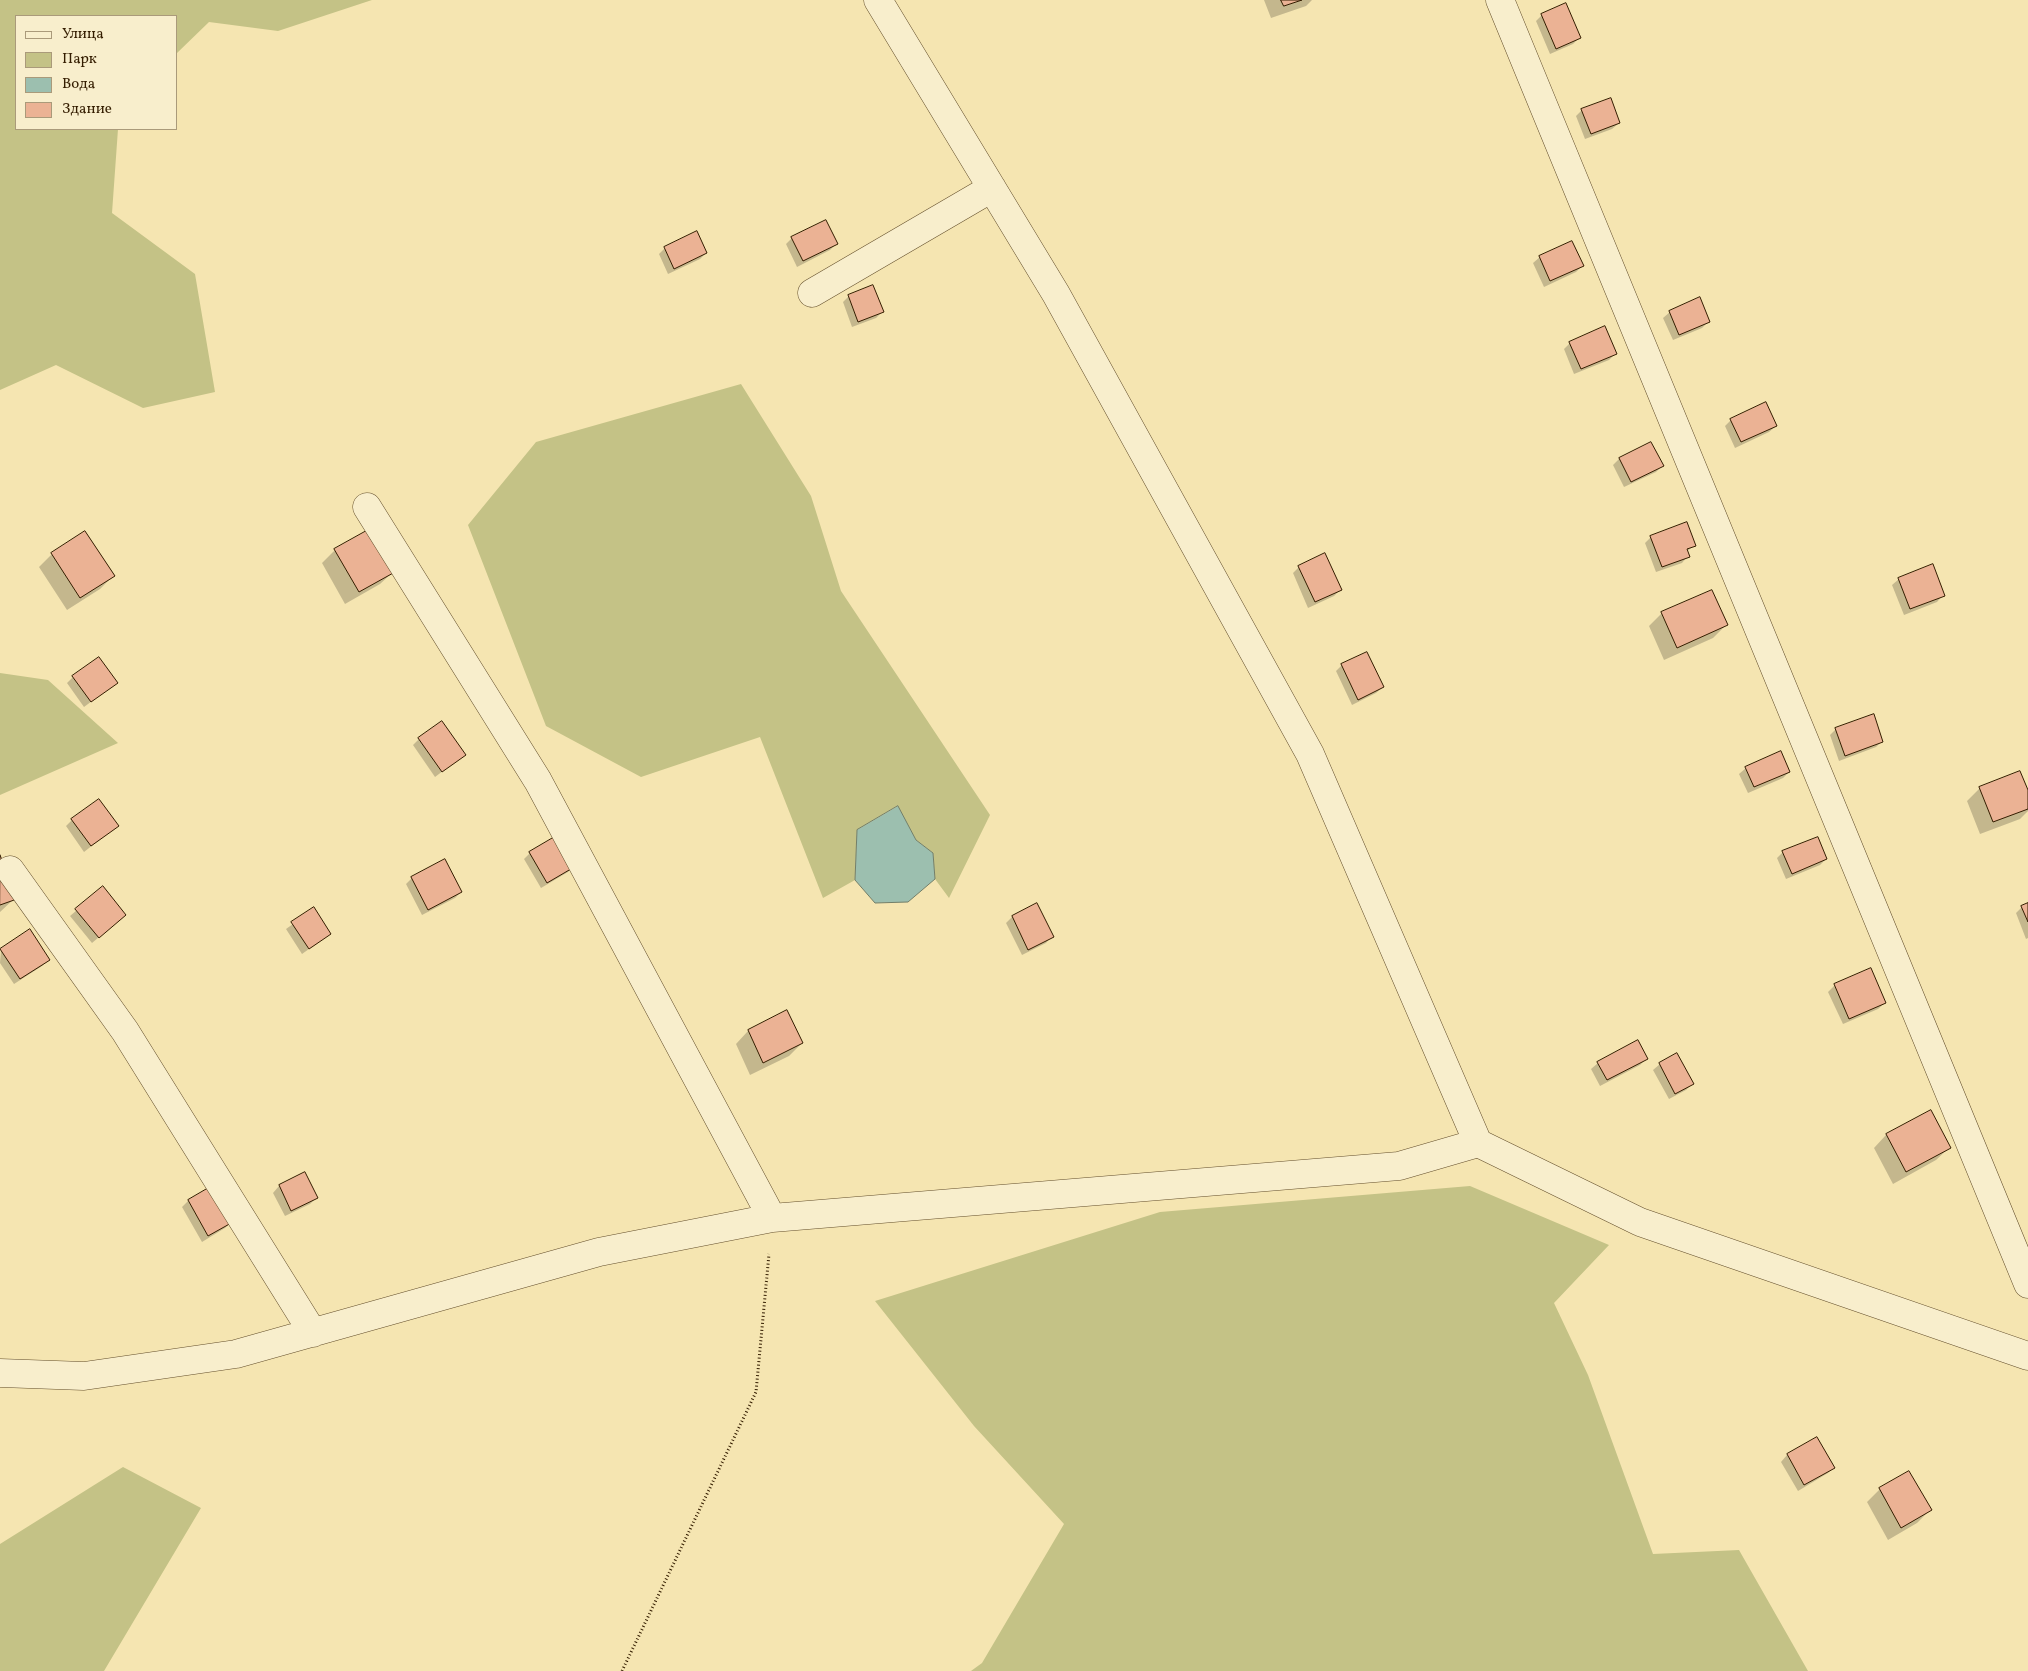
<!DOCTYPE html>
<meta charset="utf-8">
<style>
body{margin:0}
#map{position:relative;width:2028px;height:1671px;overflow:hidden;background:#f5e5b1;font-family:Vollkorn,serif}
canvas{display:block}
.legend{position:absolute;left:15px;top:15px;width:162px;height:115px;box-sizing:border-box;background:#f8eecc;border:1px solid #aa9a7a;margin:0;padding:6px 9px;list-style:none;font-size:15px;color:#341d00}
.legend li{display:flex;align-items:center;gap:10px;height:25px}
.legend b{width:25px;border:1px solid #aa9a7a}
</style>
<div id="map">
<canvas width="2028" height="1671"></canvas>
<ul class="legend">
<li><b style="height:6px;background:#f8eecc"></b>Улица</li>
<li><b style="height:14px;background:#c4c286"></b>Парк</li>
<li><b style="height:14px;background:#9cbfaf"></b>Вода</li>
<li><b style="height:14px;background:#ebb294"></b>Здание</li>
</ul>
</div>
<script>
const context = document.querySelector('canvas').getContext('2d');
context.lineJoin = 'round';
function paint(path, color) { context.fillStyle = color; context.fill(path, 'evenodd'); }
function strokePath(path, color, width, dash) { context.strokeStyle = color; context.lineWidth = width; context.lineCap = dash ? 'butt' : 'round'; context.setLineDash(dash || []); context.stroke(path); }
paint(new Path2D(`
 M0 0H372L278 31 209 22 176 54V16H16V129H118L112 213 195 274 215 392 143 408 56 365 0 390Z
 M741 384 811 496 841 591 990 815 949 898 935 879 933 853 916 840 897 806 857 830 855 880 823 898 760 737 641 777 546 726 468 525 536 442Z
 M0 673 48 680 118 743 0 795Z
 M1470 1186 1609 1245 1554 1303 1588 1375 1653 1554 1739 1550 1808 1671H971L982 1663 1064 1524 974 1426 875 1301 1160 1212Z
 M123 1467 201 1508 104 1671H0V1544Z`), '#c4c286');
const water = new Path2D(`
 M898 806 916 840 933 853 935 879 908 902 875 903 855 880 857 830Z`);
paint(water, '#9cbfaf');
strokePath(water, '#727e69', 1);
paint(new Path2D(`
 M1264 0H1312L1306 6 1271 18Z
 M1542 15 1579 38 1573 44 1550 54 1536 21Z
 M1582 110 1619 123 1612 129 1585 139 1576 116Z
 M792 238 836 244 830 250 797 267 786 244Z
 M665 248 706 253 700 259 668 274 659 254Z
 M1540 257 1582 266 1576 272 1544 287 1533 263Z
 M849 296 882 312 876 318 852 327 843 302Z
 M1670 312 1708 322 1702 328 1673 340 1663 318Z
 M1570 343 1615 354 1609 360 1574 374 1564 349Z
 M1731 420 1776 426 1769 432 1735 448 1725 426Z
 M1651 444 1662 466 1656 472 1624 487 1613 465 1619 459Z
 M1651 537 1695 545 1686 552 1688 556 1682 563 1656 572 1645 543Z
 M335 550 393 572 380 584 345 604 322 563Z
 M52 554 113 576 100 589 67 610 39 567Z
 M1299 567 1340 590 1334 596 1308 608 1293 573Z
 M1899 579 1943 595 1937 602 1904 615 1892 585Z
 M1662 613 1726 625 1713 638 1664 660 1649 626Z
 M1342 665 1383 687 1376 693 1352 705 1336 671Z
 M73 677 116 683 84 707 67 683Z
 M1836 729 1882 741 1876 747 1839 761 1830 735Z
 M419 739 464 755 435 777 413 745Z
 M1746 768 1789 772 1783 778 1748 793 1739 774Z
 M1980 788 2028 794V811L2020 819 1980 834 1967 801Z
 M72 820 117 826 84 852 66 826Z
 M558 837 574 866 568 872 541 888 524 859 530 853Z
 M1783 852 1826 859 1820 865 1786 879 1777 858Z
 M0 859 15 898 0 912Z
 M412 878 461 892 455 898 422 915 406 884Z
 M103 888 118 921 92 943 70 916Z
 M2028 904V938L2026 939 2016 913 2022 907Z
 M1037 905 1052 936 1046 943 1022 955 1006 923 1012 917Z
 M314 909 330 934 302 954 286 929Z
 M1 950 49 960 42 966 14 984 0 963Z
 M1870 970 1885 1003 1878 1009 1843 1024 1828 992 1834 986Z
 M786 1012 802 1043 789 1056 750 1075 736 1044 748 1031Z
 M1637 1042 1646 1059 1640 1065 1600 1086 1591 1069 1598 1063Z
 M1660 1064 1692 1084 1686 1090 1669 1099 1653 1070Z
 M1930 1112 1949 1148 1936 1160 1893 1184 1874 1148 1886 1135Z
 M304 1174 316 1198 310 1204 285 1216 273 1193 279 1186Z
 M211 1187 231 1222 225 1228 202 1242 182 1207 188 1201Z
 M1817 1438 1834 1467 1828 1473 1798 1491 1781 1462 1787 1455Z
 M1909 1473 1930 1510 1917 1523 1888 1540 1867 1502 1880 1489Z`), '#0003');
const building = new Path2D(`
 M1281 0H1302L1284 6Z
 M1566 3 1581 38 1556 49 1541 14Z
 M1611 98 1620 123 1591 134 1581 109Z
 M826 220 838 244 803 261 791 237Z
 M697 231 707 253 674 269 664 247Z
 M1572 241 1584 266 1550 281 1539 256Z
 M873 285 884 312 858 322 848 295Z
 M1700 297 1710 322 1679 335 1669 311Z
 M1605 326 1617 354 1581 369 1569 342Z
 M1766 402 1777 426 1741 442 1730 419Z
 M1651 442 1664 466 1631 482 1619 458Z
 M1687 522 1696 546 1687 549 1690 557 1662 567 1650 536Z
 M370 529 395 572 359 592 334 549Z
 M85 531 115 576 80 598 51 553Z
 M1325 553 1342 590 1315 602 1298 566Z
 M1933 564 1945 596 1910 609 1898 578Z
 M1712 590 1728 625 1677 648 1661 612Z
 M1367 652 1384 687 1358 700 1341 664Z
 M99 657 118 683 91 702 72 676Z
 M1874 714 1883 742 1845 756 1835 728Z
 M442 721 466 755 442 772 418 738Z
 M1781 751 1790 772 1754 787 1745 767Z
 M2020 771 2028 790V809L1993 822 1979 787Z
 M99 799 119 826 91 846 71 819Z
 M558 835 576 866 547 883 529 852Z
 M1818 837 1827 859 1792 874 1782 851Z
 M0 855 17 899 0 905Z
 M445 859 462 892 428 910 411 877Z
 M103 886 126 915 99 938 75 909Z
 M1037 903 1054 937 1028 950 1012 916Z
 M2028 903V922L2021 906Z
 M314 907 331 934 309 949 291 922Z
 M30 929 50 960 20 979 0 949Z
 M1871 968 1886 1003 1849 1019 1834 984Z
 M787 1010 803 1043 763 1063 748 1030Z
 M1638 1040 1648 1059 1607 1080 1597 1062Z
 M1677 1053 1694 1084 1675 1094 1659 1063Z
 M1931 1110 1951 1148 1906 1172 1886 1134Z
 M305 1172 318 1198 291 1211 279 1185Z
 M212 1186 233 1222 208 1236 188 1200Z
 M1817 1437 1835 1468 1804 1485 1787 1454Z
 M1909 1471 1932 1510 1901 1528 1879 1488Z`);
paint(building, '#ebb294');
strokePath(building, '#341d00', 1);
const minor = new Path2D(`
 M878 0 1056 294 1310 754 1478 1143 1640 1222 2028 1356
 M1500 0 2028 1284
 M812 293 992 188
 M367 507 538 781 772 1218
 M10 870 125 1031 313 1333
 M0 1373 84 1376 236 1354 599 1252 772 1218 1399 1166 1478 1143`);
strokePath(minor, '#644f2c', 29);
strokePath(new Path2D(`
 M622 1671 756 1392 769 1254`), '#341d00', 3, [1, 2.5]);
strokePath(minor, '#f8eecc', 28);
</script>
